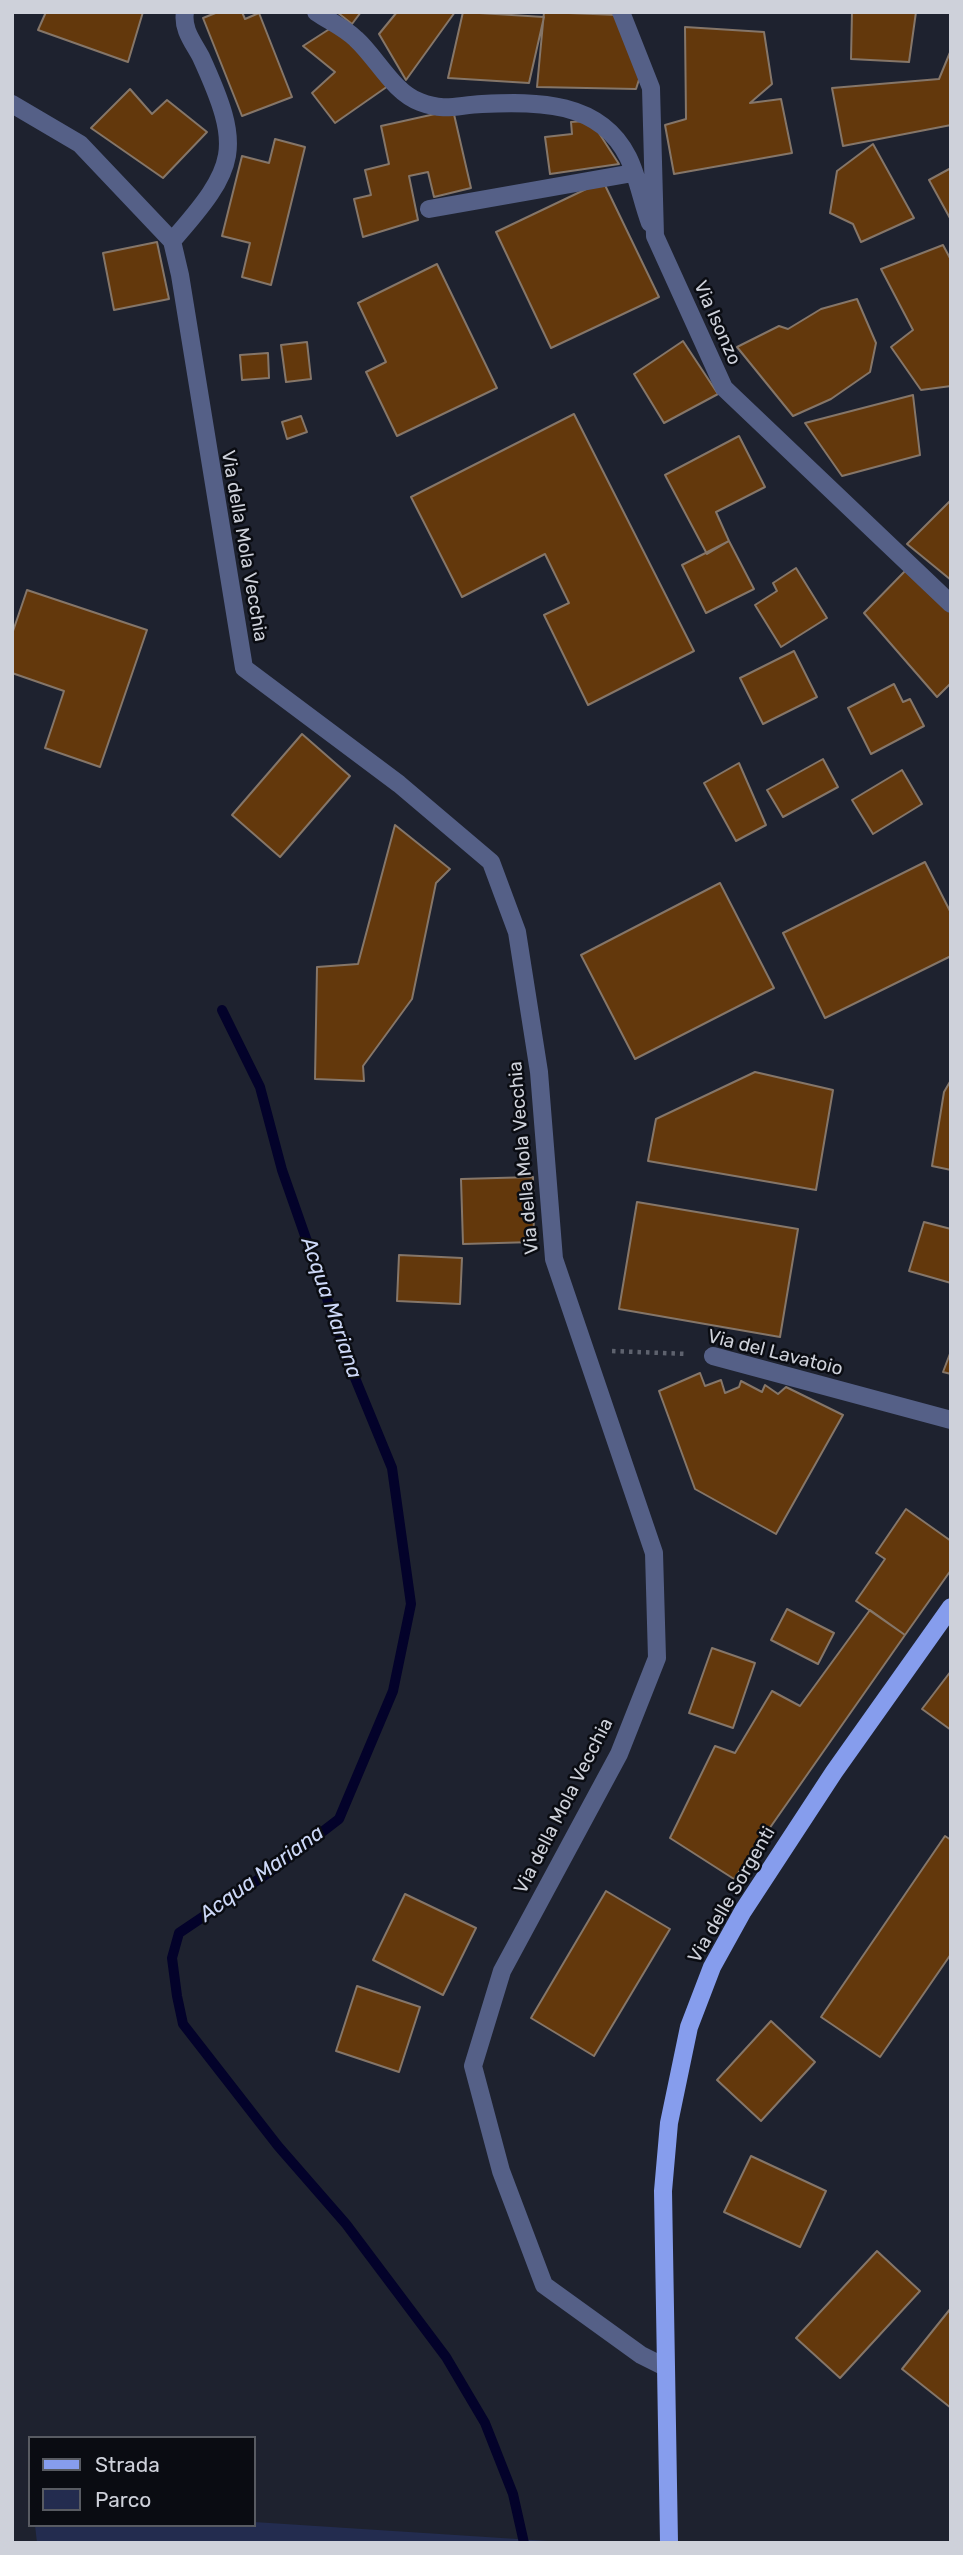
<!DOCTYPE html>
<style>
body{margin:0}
#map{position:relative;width:963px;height:2555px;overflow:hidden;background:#1e222f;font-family:Rubik,sans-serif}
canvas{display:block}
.frame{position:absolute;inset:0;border:14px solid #ced1da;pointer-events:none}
.legend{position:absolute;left:28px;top:2436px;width:228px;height:91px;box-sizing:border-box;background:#0a0c12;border:2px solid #585b62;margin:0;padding:9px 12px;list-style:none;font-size:21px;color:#ced1da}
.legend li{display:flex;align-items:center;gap:14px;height:35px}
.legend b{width:35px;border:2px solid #585b62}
</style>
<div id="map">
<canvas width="963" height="2555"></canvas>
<div class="frame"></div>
<ul class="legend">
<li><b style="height:9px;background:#869ded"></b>Strada</li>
<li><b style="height:19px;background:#232c4f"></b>Parco</li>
</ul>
</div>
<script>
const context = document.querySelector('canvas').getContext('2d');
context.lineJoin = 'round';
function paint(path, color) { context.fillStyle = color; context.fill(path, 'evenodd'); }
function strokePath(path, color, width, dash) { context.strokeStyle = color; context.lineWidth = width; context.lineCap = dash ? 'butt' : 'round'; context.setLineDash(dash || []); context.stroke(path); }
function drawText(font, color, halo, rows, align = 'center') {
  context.font = font + ' Rubik,sans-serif'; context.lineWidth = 5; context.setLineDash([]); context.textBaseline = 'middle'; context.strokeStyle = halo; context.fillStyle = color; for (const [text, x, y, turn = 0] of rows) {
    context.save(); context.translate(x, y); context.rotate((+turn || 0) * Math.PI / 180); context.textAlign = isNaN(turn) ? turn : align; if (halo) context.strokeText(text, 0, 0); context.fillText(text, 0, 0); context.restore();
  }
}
paint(new Path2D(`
 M254 2522 548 2541 549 2543H37L35 2525H254Z`), '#232c4f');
strokePath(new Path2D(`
 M222 1010 260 1087 282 1170 355 1378 392 1468 411 1604 393 1691 339 1819 274 1869 179 1933 172 1958 177 1996 183 2024 278 2146 346 2224 446 2357 485 2423 513 2494 524 2543`), '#03022a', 10);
const building = new Path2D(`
 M46 12H143L128 62 38 30Z
 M218 12H242L245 19 259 13 292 97 242 116 203 18Z
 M337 12H361L352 24Z
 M397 12H455L406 80 379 34Z
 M463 12 544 17 529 83 448 78Z
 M544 12 618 15 643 67 636 89 537 87Z
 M852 12H916L909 62 851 59Z
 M685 27 764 32 772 84 750 103 781 99 792 153 674 174 665 125 686 119Z
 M331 28 354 43 388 86 335 123 312 93 335 72 303 46Z
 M951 50V125L843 146 832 88 939 79Z
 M130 89 152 114 167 100 207 132 163 178 91 128Z
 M453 110 471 188 434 197 428 172 409 176 418 220 363 237 354 199 371 195 365 170 389 164 381 126Z
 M585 121 597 130 619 164 550 174 545 137 572 134 571 122Z
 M275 139 305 147 271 285 242 277 250 243 222 236 242 156 269 163Z
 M873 144 914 218 861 242 853 224 830 213 837 171Z
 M951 168V220L929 180Z
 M603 181 659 297 551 348 496 232Z
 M157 242 169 299 114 310 103 253Z
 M943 245 951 260V386L921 390 891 347 913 330 881 269Z
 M437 264 497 388 397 436 366 372 386 362 358 303Z
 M857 299 876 343 870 372 831 399 793 416 737 347 779 326 788 329 821 309Z
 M683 341 718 394 664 423 634 374Z
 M307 342 311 379 286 382 281 345Z
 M268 353 269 378 242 380 240 355Z
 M913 395 920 455 842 476 805 423Z
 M574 414 694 651 588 705 544 615 569 603 545 554 462 597 411 497Z
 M301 416 307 432 287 439 282 422Z
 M739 436 765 487 716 512 729 541 707 554 665 475Z
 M951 500V580L907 544Z
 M729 541 754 589 706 613 682 565Z
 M796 568 827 618 781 647 755 605 777 591 773 583Z
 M906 570 951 611V683L937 697 864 613Z
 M27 590 147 630 100 767 45 748 64 691 12 673V634Z
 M794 651 817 697 763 724 740 678Z
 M894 684 903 702 910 699 924 726 871 754 848 708Z
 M302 734 350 776 280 857 232 815Z
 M823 759 838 787 783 817 767 790Z
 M739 763 766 825 736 841 704 783Z
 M902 770 922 804 873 834 852 800Z
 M395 825 450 869 436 883 412 999 363 1066 364 1081 315 1079 317 967 358 964Z
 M925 862 951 913V956L825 1018 783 933Z
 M720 883 774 988 635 1059 581 955Z
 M755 1072 833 1090 816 1190 648 1161 656 1119Z
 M951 1080V1170L932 1166 944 1092Z
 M533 1177 534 1242 463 1244 461 1179Z
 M637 1202 798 1229 780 1337 619 1309Z
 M924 1222 951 1229V1283L909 1271Z
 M399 1255 462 1258 460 1304 397 1301Z
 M951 1351V1374L943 1372Z
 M700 1373 705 1386 721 1380 725 1393 739 1387 741 1381 762 1392 765 1385 778 1394 786 1387 843 1415 776 1534 695 1489 659 1391Z
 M906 1509 951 1541V1570L905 1635 856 1601 885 1559 876 1553Z
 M787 1609 834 1633 818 1664 771 1640Z
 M870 1610 905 1635 734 1879 670 1838 715 1746 735 1753 772 1691 800 1706Z
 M712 1648 755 1663 733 1728 689 1713Z
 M951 1671V1730L922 1709Z
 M945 1836 951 1840V1954L880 2057 821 2017Z
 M606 1891 670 1929 594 2056 531 2018Z
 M405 1894 476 1928 443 1995 373 1960Z
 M357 1986 420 2007 399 2072 336 2051Z
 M771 2021 815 2062 761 2121 717 2080Z
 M751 2156 826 2191 800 2247 724 2212Z
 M877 2251 920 2291 840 2378 796 2338Z
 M951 2308V2408L902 2369Z`);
paint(building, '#63380c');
strokePath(building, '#857669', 2);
strokePath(new Path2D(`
 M612 1351 688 1354`), '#5e626e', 4.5, [3.5, 5]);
strokePath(new Path2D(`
 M316 12C329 21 345 28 356 39 377 58 393 92 420 102 446 112 457 105 482 104 537 101 600 101 628 157 638 177 642 202 650 223
 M621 12 651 88 655 236 724 388 951 604
 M12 104 80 144 172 241 180 275 244 668 399 784 491 862 517 932 539 1072 554 1259 654 1553 657 1658 619 1754 502 1971 473 2066 501 2171 544 2285 641 2355 665 2367
 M429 209 633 173
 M172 241C238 166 243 149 201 57 193 42 182 29 185 12
 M713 1356 951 1420`), '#556087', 18);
strokePath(new Path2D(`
 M669 2543 663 2191 669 2123 689 2027 712 1967 743 1911 834 1772 951 1607`), '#869ded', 18);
drawText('19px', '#ced1da', '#0a0c12', [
 ["Via Isonzo",717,323,66],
 ["Via della Mola Vecchia",244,546,80],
 ["Via della Mola Vecchia",524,1158,-95],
 ["Via del Lavatoio",775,1353,14],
 ["Via della Mola Vecchia",564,1806,-63],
 ["Via delle Sorgenti",732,1895,-60]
]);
drawText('italic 21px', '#cdd8f7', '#0a0c12', [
 ["Acqua Mariana",331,1308,71],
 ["Acqua Mariana",262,1874,-36]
]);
</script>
